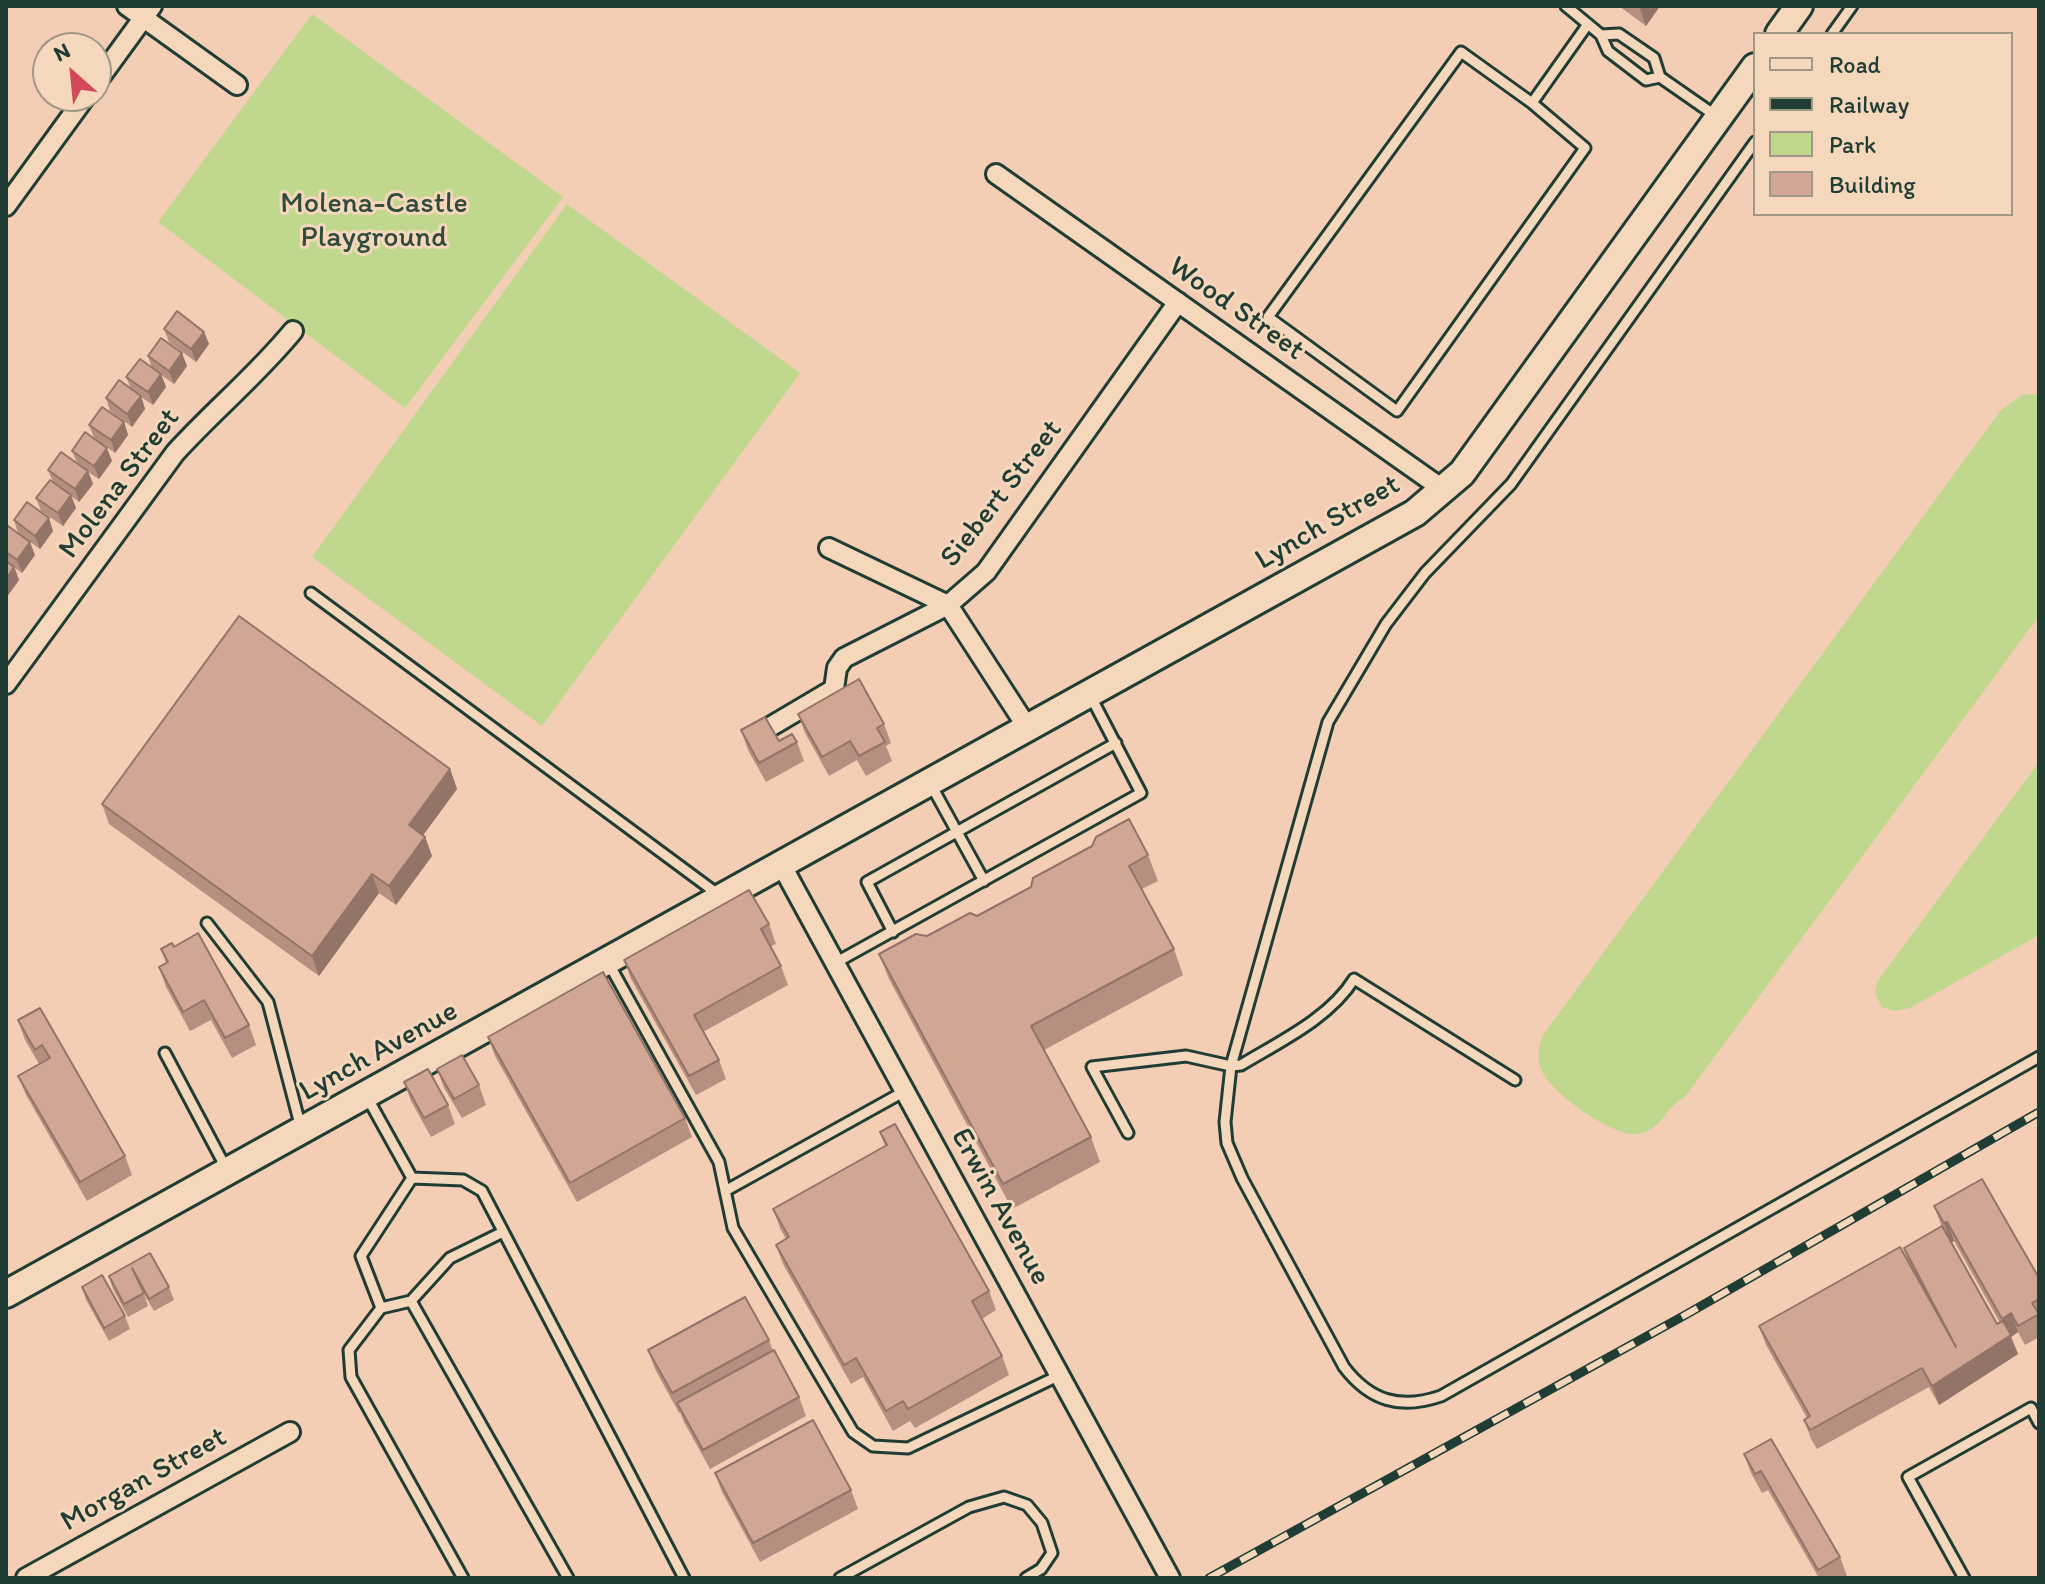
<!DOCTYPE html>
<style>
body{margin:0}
#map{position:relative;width:2045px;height:1584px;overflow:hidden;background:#f3cdb4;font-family:Itim,sans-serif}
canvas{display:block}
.frame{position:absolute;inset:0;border:8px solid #1f3d34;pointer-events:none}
.legend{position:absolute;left:1753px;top:32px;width:260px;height:184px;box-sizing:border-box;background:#f5d7bb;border:2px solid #9f9985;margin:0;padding:10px 14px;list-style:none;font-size:24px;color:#1f3d34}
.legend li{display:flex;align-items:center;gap:16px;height:40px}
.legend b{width:40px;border:2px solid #9f9985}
.north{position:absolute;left:32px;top:32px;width:80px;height:80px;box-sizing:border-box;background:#f5d7bb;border:2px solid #9f9985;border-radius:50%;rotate:333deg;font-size:22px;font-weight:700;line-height:32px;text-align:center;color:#1f3d34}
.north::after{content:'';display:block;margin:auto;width:28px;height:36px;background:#d1495b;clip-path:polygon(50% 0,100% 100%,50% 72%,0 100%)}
</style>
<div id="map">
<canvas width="2045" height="1584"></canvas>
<div class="frame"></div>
<ul class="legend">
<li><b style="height:10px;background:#f5d7bb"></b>Road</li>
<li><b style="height:10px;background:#1f3d34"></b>Railway</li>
<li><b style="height:22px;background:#c0d88e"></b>Park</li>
<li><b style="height:22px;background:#d2a694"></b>Building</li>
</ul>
<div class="north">N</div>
</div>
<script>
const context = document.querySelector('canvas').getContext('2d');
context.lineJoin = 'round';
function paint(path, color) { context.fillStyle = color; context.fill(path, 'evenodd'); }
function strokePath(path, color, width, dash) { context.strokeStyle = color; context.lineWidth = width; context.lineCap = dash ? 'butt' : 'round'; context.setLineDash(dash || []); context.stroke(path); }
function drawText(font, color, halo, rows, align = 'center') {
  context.font = font + ' Itim,sans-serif'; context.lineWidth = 6; context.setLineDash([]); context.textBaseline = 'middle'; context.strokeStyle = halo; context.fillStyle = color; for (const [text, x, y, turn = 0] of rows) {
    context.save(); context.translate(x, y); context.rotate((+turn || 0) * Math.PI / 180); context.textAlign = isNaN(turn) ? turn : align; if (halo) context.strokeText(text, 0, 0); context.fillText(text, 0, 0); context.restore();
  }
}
paint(new Path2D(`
 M312 14 563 197 405 408 158 222Z
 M567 204 800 373 542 726 312 557Z
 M2039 394V616L1685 1097C1666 1106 1662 1130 1638 1134 1614 1138 1551 1093 1542 1071 1536 1059 1538 1047 1543 1035L2001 410 2022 395Z
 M2039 762V935L1910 1008 1894 1011 1882 1007 1875 993 1877 982Z`), '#c0d88e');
const lane = new Path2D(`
 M1566 6 1601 35 1608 51 1646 80 1660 77
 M1832 34 1852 6
 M1601 35 1619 34 1654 58 1660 77 1716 116
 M1532 103 1585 148 1397 411 1268 317 1461 52 1532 103 1588 24
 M311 593 719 895
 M930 783 984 881
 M207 923 268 1002 301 1128
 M893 932 867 882 1116 743
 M835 963 1141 793 1090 695
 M609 964 719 1162 733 1228 853 1432 873 1446 908 1448 1060 1375
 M165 1053 226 1168
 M1515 1080 1354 979C1330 1018 1279 1042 1241 1065L1231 1066 1225 1122 1227 1143 1242 1178 1344 1367C1370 1401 1400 1410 1441 1396L2039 1057
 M367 1097 412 1178
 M1128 1133 1092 1067 1186 1056 1231 1066 1328 722 1386 624 1425 573 1511 484 1755 142
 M412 1178 463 1180 482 1191 684 1578
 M412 1178 361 1256 381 1308 349 1350 351 1377 463 1578
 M725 1191 905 1091
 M411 1301 450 1258 503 1232
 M381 1308 411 1301 568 1578
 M840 1578 969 1507 1004 1497 1027 1505 1042 1523 1052 1553 1041 1569 1026 1578
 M1964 1578 1908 1477 2031 1408 2039 1423`);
const street = new Path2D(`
 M127 6 237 85
 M96 83 152 6
 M996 174 1444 490
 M6 206 86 96
 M829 548 948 605 1027 727
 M6 684 175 453C213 411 257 375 293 331
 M763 731 834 689 837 668 844 658 948 605 986 572 1178 302
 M781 864 1170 1578
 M26 1578 290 1432`);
const secondary = new Path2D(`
 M1779 34 1799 6
 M6 1294 1415 513 1462 473 1755 67`);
strokePath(lane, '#1f3d34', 15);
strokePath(street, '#1f3d34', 24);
strokePath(secondary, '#1f3d34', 32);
strokePath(lane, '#f5d7bb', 9);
strokePath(street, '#f5d7bb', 18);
strokePath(secondary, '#f5d7bb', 26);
const rail = new Path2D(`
 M1209 1578 1687 1314 2039 1112`);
strokePath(rail, '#1f3d34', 9);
strokePath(rail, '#f5d7bb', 6, [18]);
paint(new Path2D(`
 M1619 6H1660L1646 26Z
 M164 329 204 332 209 344 196 362 169 342Z
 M148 356 187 366 174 384 161 375 166 387 153 405 141 397 145 409 132 427 110 411 106 398 131 389 126 377 152 368Z
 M124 422 128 435 115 453 94 438 89 425Z
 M72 451 112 461 99 479 88 472 93 484 79 502 71 496 76 508 63 526 41 511 36 498 53 482 48 470 77 463Z
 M14 520 53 531 40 549 18 533Z
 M6 530 35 555 22 573 15 568 19 580 6 598Z
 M798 714 884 724 891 743 886 746 892 761 866 776 857 760 829 776 805 733Z
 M741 730 779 741 797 742 804 761 766 782 748 750Z
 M450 769 457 789 423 835 425 837 432 856 396 905 379 893 319 976 109 824 102 804Z
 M1148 855 1158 881 1142 889 1174 949 1183 975 1044 1050 1091 1137 1100 1162 1012 1209 889 979 879 954 977 916 1031 887Z
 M769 924 776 944 771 946 781 966 788 985 703 1032 719 1060 726 1079 696 1095 631 979 624 960Z
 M174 947 249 1025 256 1045 232 1058 211 1020 190 1031 166 987 159 967 166 963 161 949Z
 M40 1008 125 1156 132 1175 87 1201 26 1095 18 1076 39 1064 25 1040 18 1020Z
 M488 1037 685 1118 692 1137 577 1202 495 1056Z
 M437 1069 479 1085 486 1105 462 1118 444 1088Z
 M404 1082 448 1105 455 1124 431 1137 411 1101Z
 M880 1132 989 1291 996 1310 982 1319 1002 1356 1009 1375 915 1428 910 1421 893 1431 863 1377 851 1384 783 1264 776 1245 786 1239 780 1228 773 1209 885 1146Z
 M1934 1206 2039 1278V1337L2025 1345 2018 1332 2011 1337 2018 1354 1939 1405 1929 1387 1817 1449 1811 1439 1804 1420 1807 1418 1766 1345 1759 1326 1910 1266 1904 1248 1942 1227ZM1954 1241 2000 1323 1997 1324 1951 1242Z
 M150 1253 169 1287 174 1300 154 1311 144 1294 148 1306 128 1317 113 1289 109 1276Z
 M82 1287 125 1316 130 1329 109 1341 86 1300Z
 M769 1340 773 1351 799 1397 806 1416 710 1469 684 1422 680 1412 679 1413 655 1369 648 1350Z
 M1771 1439 1840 1557 1847 1576 1844 1578H1819L1768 1490 1762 1493 1751 1473 1744 1454Z
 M715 1473 851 1490 858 1509 760 1562 722 1492Z`), '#b58f7f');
paint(new Path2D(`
 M1639 6H1660L1646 26Z
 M204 332 209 344 196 362 191 349Z
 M182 353 187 366 174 384 169 371Z
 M161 374 166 387 153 405 148 392Z
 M141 396 145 409 132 427 127 414Z
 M124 422 128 435 115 453 111 440Z
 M107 448 112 461 99 479 94 466Z
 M88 471 93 484 79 502 75 489Z
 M71 495 76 508 63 526 58 513Z
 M49 518 53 531 40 549 35 536Z
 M30 542 35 555 22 573 17 560Z
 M14 567 19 580 6 598V579Z
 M450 769 457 789 416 845 409 825Z
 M425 837 432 856 396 905 389 886Z
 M372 874 379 893 319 976 312 956Z
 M1947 1222 1954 1241 1951 1243 1944 1223Z
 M2011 1313 2018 1332 2011 1337 2018 1354 1939 1405 1932 1386 2008 1336 2002 1319Z`), '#937468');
const building = new Path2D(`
 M177 311 204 332 191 349 164 329Z
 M161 338 182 353 169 371 148 356Z
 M140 359 161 374 148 392 126 377Z
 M119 380 141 396 127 414 106 398Z
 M102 407 124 422 111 440 89 425Z
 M85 432 107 448 94 466 72 451Z
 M61 452 88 471 75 489 48 470Z
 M50 480 71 495 58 513 36 498Z
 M27 502 49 518 35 536 14 520Z
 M8 526 30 542 17 560 6 552V530Z
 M6 561 14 567 6 579Z
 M239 616 450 769 409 825 425 837 389 886 372 874 312 956 102 804Z
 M859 679 884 724 877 728 885 742 859 756 850 741 822 757 798 714Z
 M765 717 779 741 792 734 797 742 759 763 741 730Z
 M1129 819 1148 855 1129 866 1174 949 1031 1026 1091 1137 1003 1184 879 954 916 934 927 936 970 913 977 916 1031 887 1033 878 1092 846 1096 837Z
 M749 890 769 924 761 929 781 966 694 1015 719 1060 689 1076 624 960Z
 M198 933 249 1025 225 1038 204 1000 183 1012 159 967 168 962 161 949 172 943 174 947Z
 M603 972 685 1118 570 1183 488 1037Z
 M40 1008 125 1156 80 1182 18 1076 50 1058 42 1045 35 1050 18 1020Z
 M462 1055 479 1085 454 1099 437 1069Z
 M428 1069 448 1105 424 1118 404 1082Z
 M895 1124 989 1291 972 1301 1002 1356 908 1409 903 1401 886 1411 856 1358 844 1365 776 1245 789 1237 773 1209 887 1145 880 1132Z
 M1982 1179 2039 1278V1299L2032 1303 2039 1314 2018 1326 2011 1313 2002 1319 1947 1222 1944 1223 1934 1206Z
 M1942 1226 1997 1324 2003 1321 2011 1335 1932 1386 1922 1368 1810 1430 1804 1420 1810 1416 1759 1326 1900 1247 1956 1347 1904 1248Z
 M150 1253 169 1287 149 1299 132 1268 144 1293 124 1304 109 1276Z
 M102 1275 125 1316 104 1328 82 1287Z
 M745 1297 769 1340 672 1393 648 1350Z
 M774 1350 799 1397 703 1450 677 1403Z
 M813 1420 851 1490 753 1543 715 1473Z
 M1771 1439 1840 1557 1818 1570 1761 1471 1755 1474 1744 1454Z`);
paint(building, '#d2a694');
strokePath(building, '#937468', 2);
drawText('30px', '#2f4c3d', '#f5d7bb', [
 ["Molena-Castle",374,204],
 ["Playground",374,238]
]);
drawText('30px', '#1f3d34', '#f5d7bb', [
 ["Wood Street",1236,309,35],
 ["Molena Street",120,484,-53],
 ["Siebert Street",1002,494,-52],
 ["Lynch Street",1328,523,-30],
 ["Lynch Avenue",379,1052,-29],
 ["Erwin Avenue",1000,1207,61],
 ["Morgan Street",144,1480,-29]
]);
</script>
